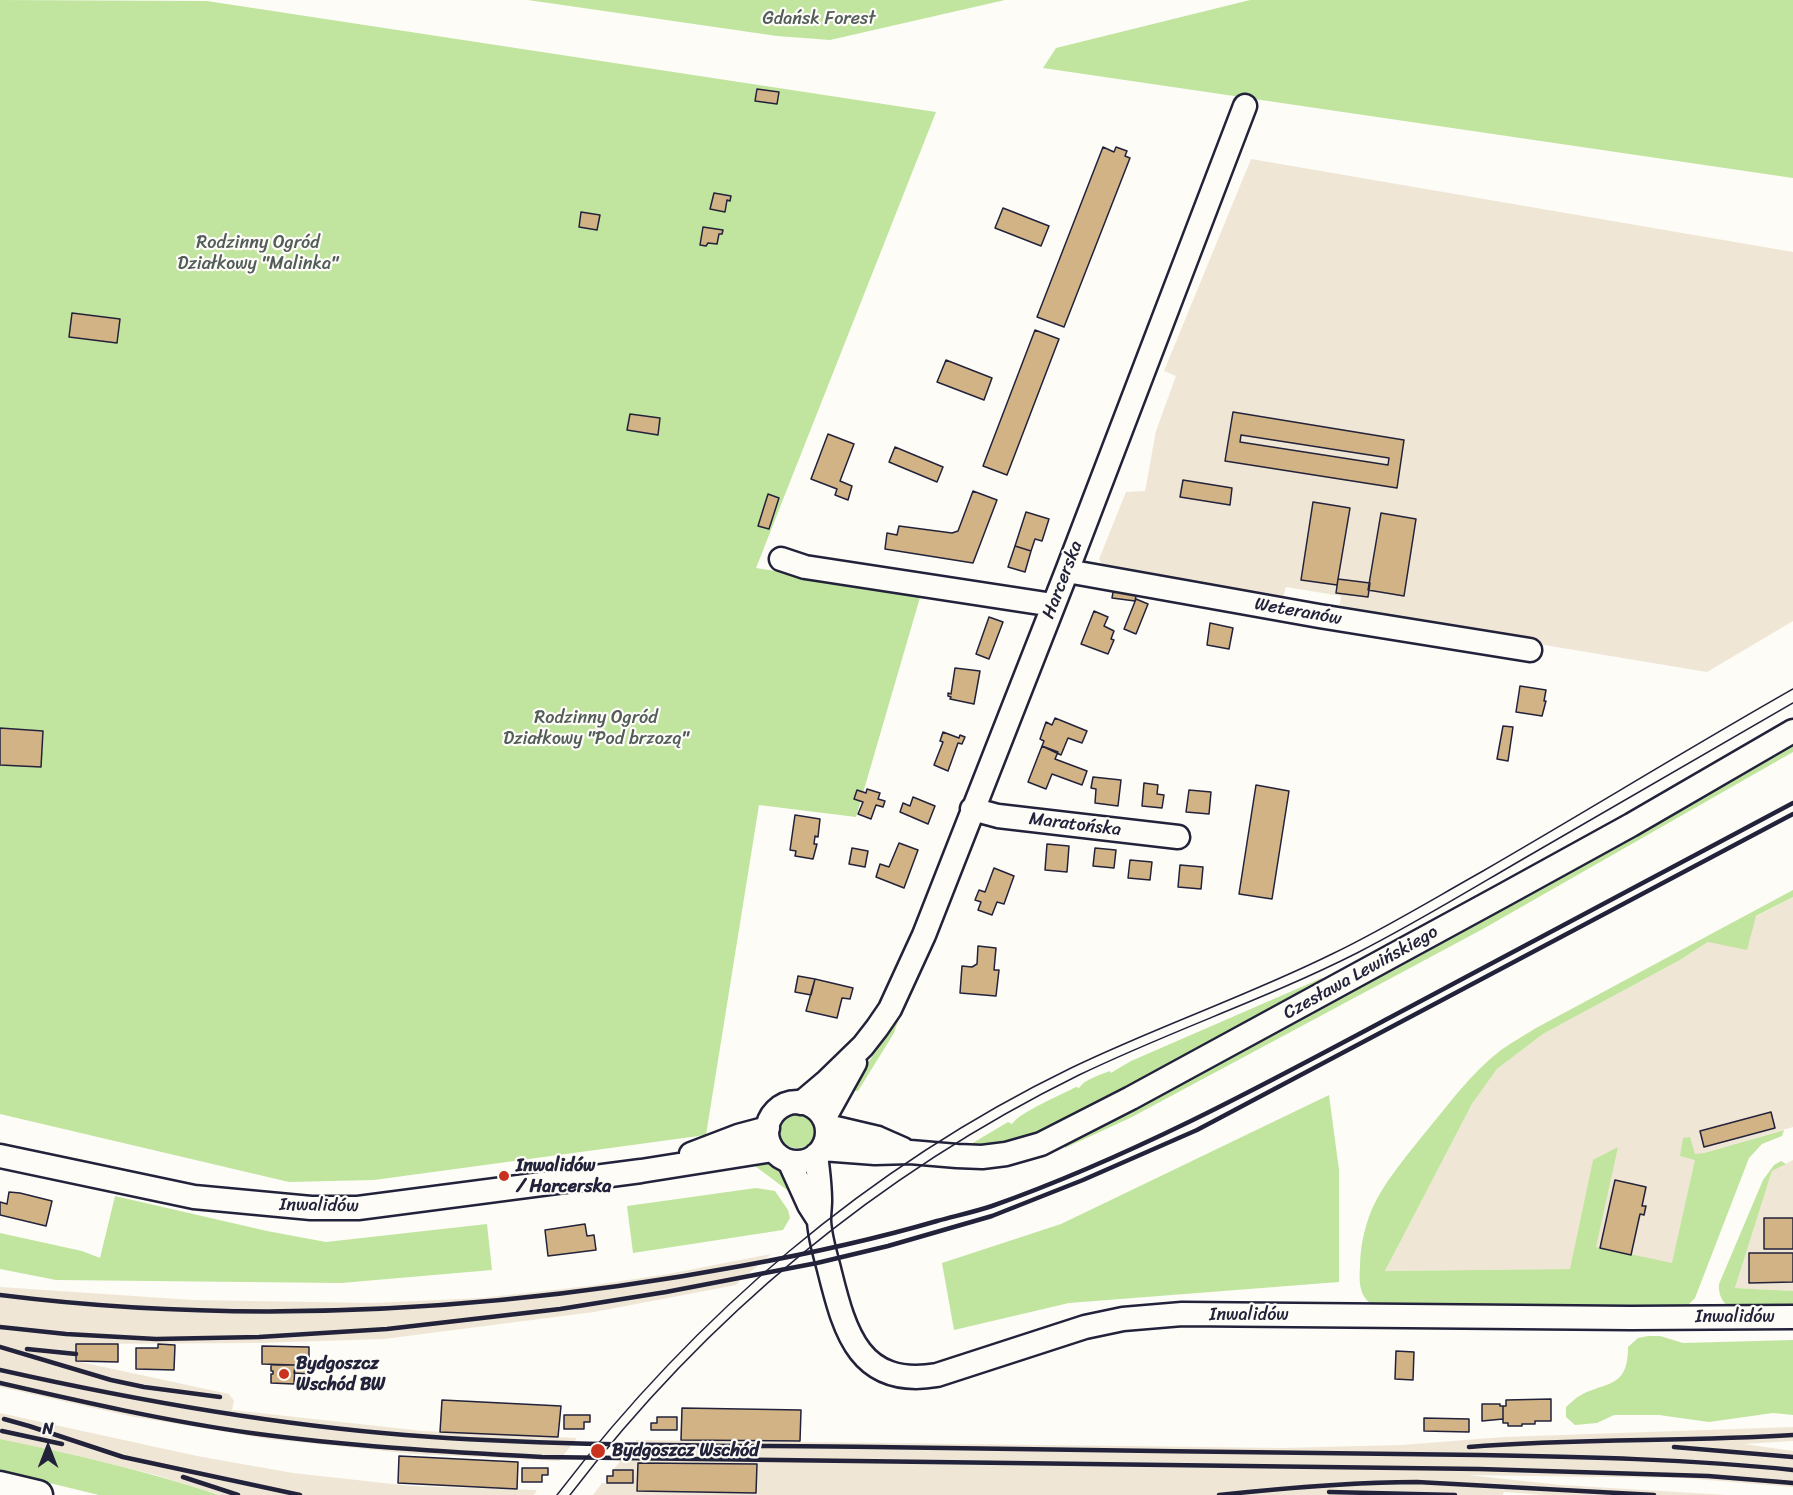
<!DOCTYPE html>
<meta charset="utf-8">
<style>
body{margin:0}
#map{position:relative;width:1793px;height:1495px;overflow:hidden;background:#fdfcf7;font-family:Sriracha,sans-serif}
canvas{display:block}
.north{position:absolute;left:18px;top:1417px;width:60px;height:60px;-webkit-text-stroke:4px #fdfcf7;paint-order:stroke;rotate:0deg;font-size:16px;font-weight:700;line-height:24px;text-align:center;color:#22223b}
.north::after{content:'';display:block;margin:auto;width:21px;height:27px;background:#22223b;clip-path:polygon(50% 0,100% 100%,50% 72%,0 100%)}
</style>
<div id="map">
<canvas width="1793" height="1495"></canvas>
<div class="north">N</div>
</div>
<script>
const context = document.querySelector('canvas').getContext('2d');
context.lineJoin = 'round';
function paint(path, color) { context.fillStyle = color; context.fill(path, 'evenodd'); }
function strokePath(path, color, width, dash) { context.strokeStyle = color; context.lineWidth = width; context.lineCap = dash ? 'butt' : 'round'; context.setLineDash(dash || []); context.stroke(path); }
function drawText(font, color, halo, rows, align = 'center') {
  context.font = font + ' Sriracha,sans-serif'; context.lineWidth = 4.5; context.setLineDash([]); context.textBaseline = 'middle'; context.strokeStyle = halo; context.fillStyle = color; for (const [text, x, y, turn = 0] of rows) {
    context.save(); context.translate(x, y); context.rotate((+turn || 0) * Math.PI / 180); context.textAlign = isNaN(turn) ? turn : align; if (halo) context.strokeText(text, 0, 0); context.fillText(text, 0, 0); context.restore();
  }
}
paint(new Path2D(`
 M1251 159 1793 252V621L1707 672 1339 611 1341 596 1286 587 1282 600 1107 573 1099 559 1126 492 1145 491 1156 431 1176 376 1164 371Z
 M1793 897V1127L1704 1153 1678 1268 1385 1271 1472 1104 1497 1069 1543 1034 1680 960 1708 942Z
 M1793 1160V1291L1735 1288 1772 1171Z
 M771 1254 748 1274 743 1275 742 1278 736 1285 594 1312 384 1339 256 1343 76 1344V1361L229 1394 234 1401 232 1410 423 1431 577 1438 559 1461 415 1454 268 1439 129 1416 0 1387V1287L193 1300 372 1303 482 1298 589 1286 668 1274Z
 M0 1413 197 1456 293 1473 411 1486 537 1490 534 1495H221L156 1475 79 1456 0 1439Z
 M1793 1427V1441L1744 1444 1793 1451V1487L1683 1478 1468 1475 1561 1485 1727 1495H1547L1504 1492 1503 1495H593L602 1483H607V1476H613V1470L637 1440 1282 1448 1402 1445 1504 1437Z`), '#f0e6d5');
paint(new Path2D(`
 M0 0 207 1 936 112 756 568 921 594 856 817 759 805 706 1135 374 1180 289 1182 0 1114Z
 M528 0H1005L830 40 777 36Z
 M1250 0H1793V178L1043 68 1056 48Z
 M1793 742V752L1481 930 1130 1118 1065 1148 1064 1146Z
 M1793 890V897L1756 916 1747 950 1708 942 1680 960 1543 1034 1497 1069 1472 1104 1385 1271 1570 1269 1593 1160 1618 1147 1596 1247 1672 1263 1695 1160 1680 1156 1683 1138 1690 1137 1695 1154 1704 1153 1784 1130 1782 1136 1762 1144 1749 1158 1695 1298 1688 1305 1372 1304C1359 1297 1359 1280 1360 1267 1360 1248 1364 1228 1372 1209 1384 1182 1405 1158 1424 1134 1448 1105 1471 1073 1501 1050 1512 1042 1525 1035 1536 1028Z
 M1322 978 1324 984 1049 1130 1006 1144 966 1147 1008 1122 1012 1124C1020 1112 1061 1095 1076 1087L1079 1088C1085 1079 1100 1075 1110 1071L1111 1073 1114 1071 1131 1061Z
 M899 1018 894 1033 858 1091 849 1090Z
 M1329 1095 1339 1170V1282L1069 1303 954 1330 942 1263 1061 1224Z
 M779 1130a18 18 0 1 1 36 0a18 18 0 1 1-36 0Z
 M771 1161 780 1166 794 1187 787 1190 751 1163Z
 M1781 1161 1786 1164 1772 1171 1735 1288 1793 1291V1310C1779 1309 1742 1312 1731 1308 1722 1304 1718 1293 1719 1284L1763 1180 1774 1165Z
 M756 1188 775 1191 788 1210 790 1218 783 1230 633 1253 627 1206Z
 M115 1196 267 1231 326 1242 487 1224 492 1270 341 1283 56 1280 0 1269V1233L82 1251 100 1258Z
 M1648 1336H1660L1683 1343 1793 1340V1415L1773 1413 1709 1422 1659 1415H1614L1597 1423 1575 1425 1566 1417V1407C1571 1403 1575 1398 1581 1395 1608 1381 1628 1388 1628 1347L1638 1338Z
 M0 1439C74 1454 147 1471 219 1495H99L0 1471Z`), '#c1e59f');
const building = new Path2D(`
 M757 89 779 92 777 104 755 101Z
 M1103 147 1114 152 1116 147 1127 151 1125 156 1130 158 1064 327 1037 317Z
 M714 193 731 196 730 201 727 200 725 212 710 209Z
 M1003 208 1049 226 1041 246 995 228Z
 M581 212 600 215 597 230 579 227Z
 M703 227 723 230 722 234H719L717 244 708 243 706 246 700 245Z
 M72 313 120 319 117 343 69 337Z
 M1035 330 1059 339 1007 475 983 466Z
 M946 360 992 378 984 400 937 382Z
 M1233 412 1404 440 1397 488 1225 461Z
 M630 414 660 418 658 435 627 430Z
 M828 434 854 444 840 481 852 486 848 500 835 495 837 489 811 479Z
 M1241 435 1389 458 1388 465 1240 442Z
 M895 447 943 467 937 482 889 462Z
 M1183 480 1232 488 1230 505 1180 497Z
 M973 491 997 500 973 563 885 549 887 533 897 535 899 526 952 533 958 531Z
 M768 494 779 498 769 529 758 526Z
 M1313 502 1350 508 1337 585 1301 580Z
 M1026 512 1049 519 1042 541 1035 539 1031 551 1015 546Z
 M1381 513 1416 519 1404 596 1368 590Z
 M1015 546 1031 551 1025 572 1008 567Z
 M1338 579 1370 583 1368 597 1336 593Z
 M1114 587 1137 591 1135 601 1112 598Z
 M1136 599 1148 604 1136 634 1124 629Z
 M1094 611 1108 617 1104 626 1114 631 1111 639 1114 640 1108 654 1081 644Z
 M989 617 1003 622 989 659 976 654Z
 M1210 623 1233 628 1229 649 1207 645Z
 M955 668 980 671 974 704 950 699 951 697 948 696V693L951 694Z
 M1520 686 1546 690 1544 701H1546L1542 716 1516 712Z
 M1055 718 1087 731 1082 743 1068 738 1061 755 1042 746 1044 741 1040 739 1046 722 1052 725Z
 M1503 726 1513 727 1508 761 1497 759Z
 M0 728 43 731 41 767 0 765Z
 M943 732 959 738 960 735 965 737 962 744 958 743 948 771 934 765 943 742 940 741Z
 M1042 746 1058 752 1055 759 1087 771 1082 785 1052 774 1046 789 1028 782Z
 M1093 777 1121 780 1118 806 1095 803 1096 789 1091 788Z
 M1144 783 1158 785 1157 794 1164 795 1162 808 1142 806Z
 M1256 785 1289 791 1272 899 1239 894Z
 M867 789 880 793 878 799 885 801 883 807 876 805 871 819 858 814 863 802 854 799 857 790 866 793Z
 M1189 790 1211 792 1209 814 1186 812Z
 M913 797 935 806 928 824 900 812 903 803 910 806Z
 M795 815 820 819 818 837 815 836 814 844H817L813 859 795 856 796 851 790 850Z
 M899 843 918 850 904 888 876 877 880 864 889 867Z
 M1047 844 1069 846 1067 872 1045 870Z
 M852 848 868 851 865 867 849 864Z
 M1095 848 1116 850 1114 868 1093 866Z
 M1130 860 1152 862 1150 880 1128 878Z
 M1180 865 1203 867 1201 889 1178 887Z
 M994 868 1014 876 1004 904 997 902 992 915 978 910 981 902 975 900 979 890 985 892Z
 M978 946 996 948 994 970H999L996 996 960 993 962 966 972 967 977 964Z
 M798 976 815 979 811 995 795 992Z
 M815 979 853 988 850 999 842 998 837 1018 806 1011Z
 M1771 1112 1775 1128 1704 1147 1700 1131Z
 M1615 1180 1646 1187 1642 1206H1646L1644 1215 1640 1214 1631 1255 1600 1248Z
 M9 1192 20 1193 52 1201 46 1226 0 1215V1202L7 1204Z
 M1764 1218H1793V1249H1764Z
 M585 1224 587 1236 594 1235 596 1250 548 1256 545 1230Z
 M1749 1253H1793V1282L1749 1283Z
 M76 1344H118V1362L76 1361Z
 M158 1344 175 1345 174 1370 136 1369V1348H158Z
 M262 1346 309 1347V1374L294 1373 295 1365 262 1364Z
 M1396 1351 1414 1352 1413 1380 1395 1379Z
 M271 1365H295L294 1384 271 1383V1374H273V1371H271Z
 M1551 1399V1421H1535V1424H1522V1426H1508V1423H1503V1406H1506V1400Z
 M442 1400 561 1406 558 1437 440 1432Z
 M1482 1404H1500V1406H1503V1419L1482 1421Z
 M682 1408 801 1410 800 1441 681 1440Z
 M564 1415H590V1422H584V1429H564Z
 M657 1417H677V1430H651V1423H657Z
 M1424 1418 1469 1419V1432L1424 1431Z
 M399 1456 518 1462 517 1489 398 1483Z
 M638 1463 757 1464 756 1493 637 1491Z
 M522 1468H548V1475H542V1482H522Z
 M613 1470H633V1483H607V1476H613Z`);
paint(building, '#d2b386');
strokePath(building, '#22223b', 1.5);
const minor = new Path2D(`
 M781 559 805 567 1053 605
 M1067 571 1319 616 1530 650
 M972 809 998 816 1178 837
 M767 1132a30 30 0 1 1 60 0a30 30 0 1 1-60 0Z
 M801 1103 827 1081 863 1046 877 1028 890 1009 924 935 1067 571 1245 106
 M824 1119 855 1063
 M827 1126 878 1138 903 1149
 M822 1149 875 1153 910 1152 957 1156 982 1157 1006 1154 1041 1144 1131 1098 1502 896 1631 825 1793 731
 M691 1154 738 1136 768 1128
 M816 1155C818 1170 820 1186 820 1201 820 1207 819 1213 819 1219 819 1236 826 1256 830 1273 845 1333 860 1388 937 1375L1085 1327 1123 1319 1182 1314 1631 1318 1793 1317
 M0 1156 194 1197 311 1208H358L641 1171 773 1150
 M789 1161 809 1205 818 1219`);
const major = new Path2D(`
 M0 1486 38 1495`);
strokePath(minor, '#22223b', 27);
strokePath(major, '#22223b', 33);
strokePath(minor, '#fdfcf7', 22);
strokePath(major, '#fdfcf7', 28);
strokePath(new Path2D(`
 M557 1495C694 1316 867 1167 1071 1068 1156 1027 1247 996 1332 954 1384 929 1433 899 1483 871 1587 811 1689 748 1793 689
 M570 1495C706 1317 878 1174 1079 1075 1170 1031 1266 999 1357 953 1416 923 1473 888 1530 855 1618 804 1706 753 1793 703`), '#22223b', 1.5);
strokePath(new Path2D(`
 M0 1295C247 1326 498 1311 741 1266 807 1254 872 1240 937 1221 955 1216 974 1212 992 1206 1130 1157 1260 1087 1389 1018 1523 947 1658 875 1793 803
 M0 1327 66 1334 156 1339 259 1337 387 1329 560 1309 666 1292 817 1263 888 1246 992 1216 1083 1180 1197 1130 1793 814
 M0 1347 111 1380 144 1387 220 1397
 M27 1349 76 1354
 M0 1370C134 1400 268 1424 405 1435 561 1447 718 1445 875 1447 1076 1450 1278 1453 1479 1455 1584 1457 1689 1459 1793 1470
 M0 1383C83 1402 166 1421 251 1433 347 1446 445 1452 542 1457L1479 1469 1708 1476 1793 1483
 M4 1419 29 1426 123 1457 300 1495
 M2 1431 62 1444
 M1469 1447C1577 1438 1685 1442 1793 1435
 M1674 1447 1793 1457
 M183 1477 238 1495
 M1329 1492 1455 1495
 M1219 1495C1285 1488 1351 1482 1417 1482L1654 1495`), '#22223b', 4.5);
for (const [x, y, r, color] of [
 [504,1176,6,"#c8321e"],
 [284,1374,6,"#c8321e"],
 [598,1451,8,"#c8321e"]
]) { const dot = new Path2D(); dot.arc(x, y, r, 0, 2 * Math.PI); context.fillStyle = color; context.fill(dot); strokePath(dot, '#fdfcf7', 2); }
drawText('18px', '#525c59', '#fdfcf7', [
 ["Gdańsk Forest",819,19],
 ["Rodzinny Ogród",258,243],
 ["Działkowy \"Malinka\"",258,264],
 ["Rodzinny Ogród",596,718],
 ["Działkowy \"Pod brzozą\"",596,739]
]);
drawText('18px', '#22223b', '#fdfcf7', [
 ["Harcerska",1063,580,-69],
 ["Weteranów",1298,612,10],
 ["Maratońska",1075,825,7],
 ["Czesława Lewińskiego",1361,973,-29],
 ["Inwalidów",319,1206,1],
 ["Inwalidów",1249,1315],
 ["Inwalidów",1735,1317]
]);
drawText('bold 18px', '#22223b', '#fdfcf7', [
 ["Inwalidów",516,1166],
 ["/ Harcerska",516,1187],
 ["Bydgoszcz",296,1364],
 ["Wschód BW",296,1385],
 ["Bydgoszcz Wschód",612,1451]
], 'left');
</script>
